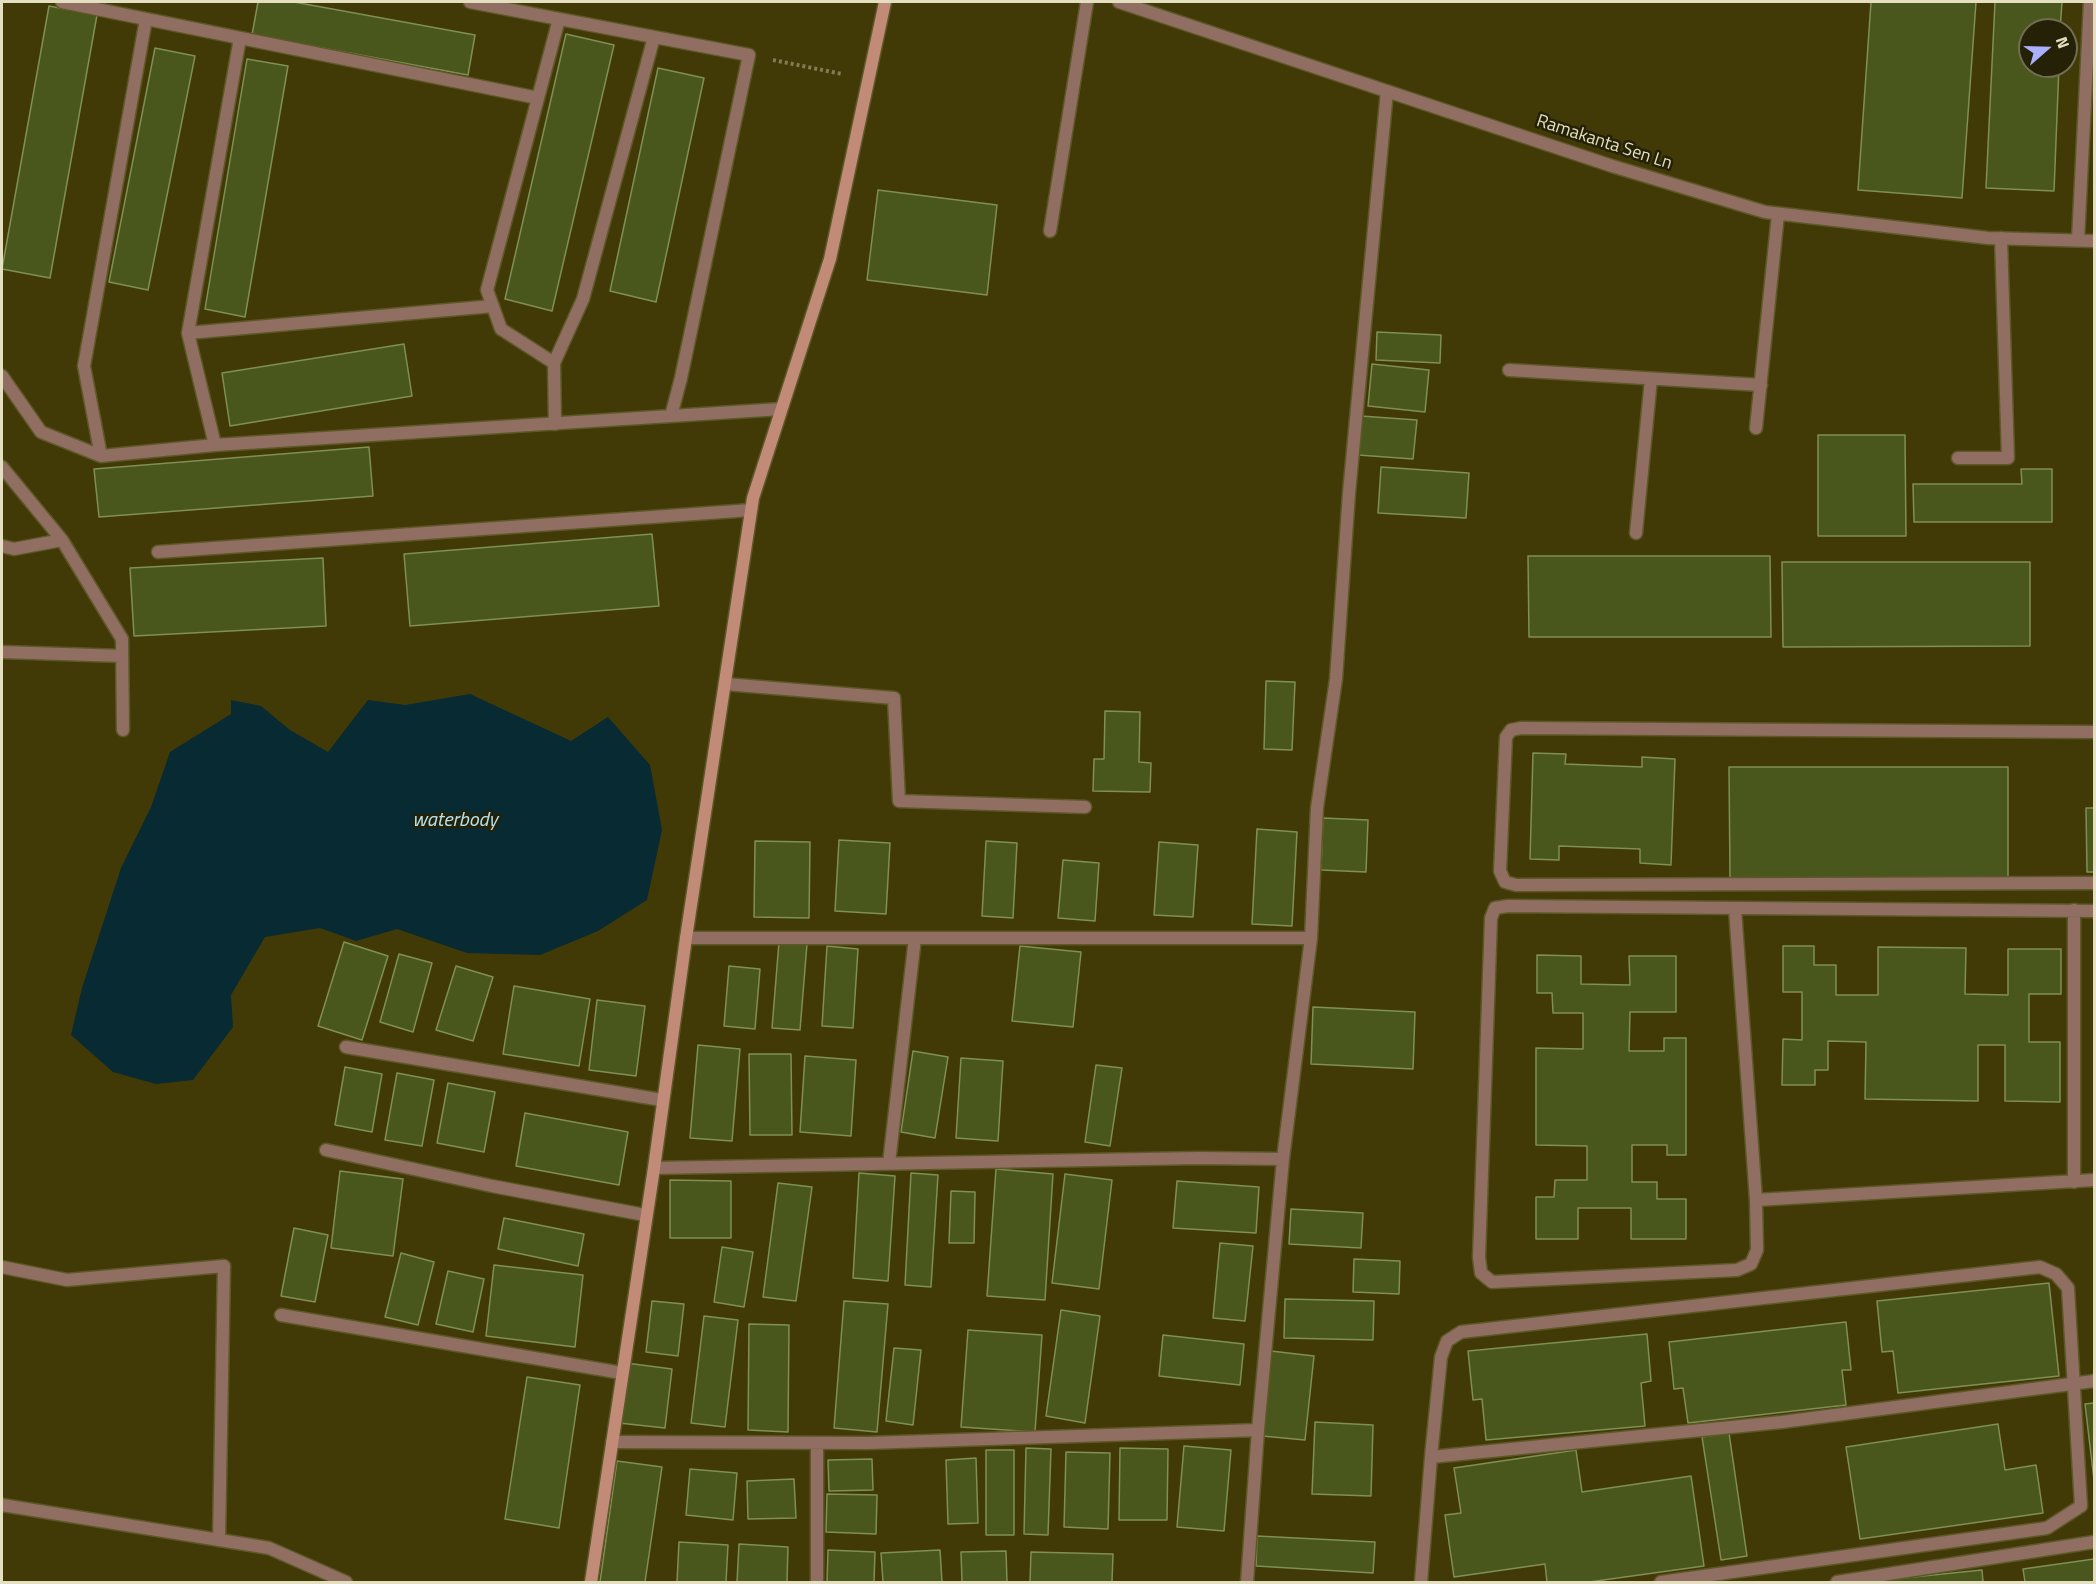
<!DOCTYPE html>
<style>
body{margin:0}
#map{position:relative;width:2096px;height:1584px;overflow:hidden;background:#413a07;font-family:"Titillium Web",sans-serif}
canvas{display:block}
.frame{position:absolute;inset:0;border:3px solid #e3dfc0;pointer-events:none}
.north{position:absolute;left:2018px;top:18px;width:60px;height:60px;box-sizing:border-box;background:#252107;border:2px solid #716d51;border-radius:50%;rotate:70deg;font-size:16px;font-weight:700;line-height:24px;text-align:center;color:#e3dfc0}
.north::after{content:'';display:block;margin:auto;width:21px;height:27px;background:#aab0fb;clip-path:polygon(50% 0,100% 100%,50% 72%,0 100%)}
</style>
<div id="map">
<canvas width="2096" height="1584"></canvas>
<div class="frame"></div>
<div class="north">N</div>
</div>
<script>
const context = document.querySelector('canvas').getContext('2d');
context.lineJoin = 'round';
function paint(path, color) { context.fillStyle = color; context.fill(path, 'evenodd'); }
function strokePath(path, color, width, dash) { context.strokeStyle = color; context.lineWidth = width; context.lineCap = dash ? 'butt' : 'round'; context.setLineDash(dash || []); context.stroke(path); }
function drawText(font, color, halo, rows, align = 'center') {
  context.font = font + ' "Titillium Web",sans-serif'; context.lineWidth = 5; context.setLineDash([]); context.textBaseline = 'middle'; context.strokeStyle = halo; context.fillStyle = color; for (const [text, x, y, turn = 0] of rows) {
    context.save(); context.translate(x, y); context.rotate((+turn || 0) * Math.PI / 180); context.textAlign = isNaN(turn) ? turn : align; if (halo) context.strokeText(text, 0, 0); context.fillText(text, 0, 0); context.restore();
  }
}
paint(new Path2D(`
 M470 694 571 741 608 717 650 765 662 830 647 900 598 931 540 955 467 953 397 929 356 941 320 928 265 937 231 995 233 1027 193 1080 156 1084 113 1072 71 1035 82 988 121 868 151 807 170 752 231 714V700L261 706 290 730 328 752 368 700 405 705Z`), '#072a33');
const building = new Path2D(`
 M258 2H294L475 35 468 75 252 35Z
 M1871 2H1976L1962 198 1858 190Z
 M1995 2H2062L2060 30H2030V66H2059L2054 191 1986 188Z
 M49 6 97 15 50 278 2 269Z
 M566 34 614 45 552 311 505 299Z
 M155 48 195 56 148 290 109 282Z
 M247 59 288 66 245 317 205 309Z
 M658 68 704 78 656 302 610 291Z
 M878 190 997 205 987 295 867 280Z
 M1377 332 1441 335 1440 363 1376 360Z
 M404 344 412 396 230 426 222 373Z
 M1372 364 1429 370 1425 412 1368 406Z
 M1361 416 1417 420 1413 459 1358 455Z
 M1818 435H1905L1906 536H1818Z
 M369 447 373 496 99 517 94 469Z
 M1381 467 1469 473 1466 518 1378 513Z
 M2021 469H2052V522H1914L1913 484H2022Z
 M652 534 659 606 410 626 404 554Z
 M1528 556H1770L1771 637H1529Z
 M323 558 326 626 134 636 130 568Z
 M1782 562H2030V646L1783 647Z
 M1266 681 1295 682 1292 750 1264 749Z
 M1105 711 1140 712 1139 762 1151 763 1150 792 1093 791 1094 759H1104Z
 M1533 753 1566 754 1565 764 1642 767V757L1675 759 1671 865 1640 863V849L1559 846V860L1530 859Z
 M1729 767H2008V878L1730 879Z
 M2086 808H2094V872H2087Z
 M1323 818 1368 820 1366 872 1321 870Z
 M1257 829 1297 832 1292 926 1252 924Z
 M839 840 890 843 886 914 835 911Z
 M755 841 810 842 809 918 754 917Z
 M986 841 1017 843 1013 918 982 916Z
 M1159 842 1198 845 1193 917 1154 915Z
 M1063 860 1099 863 1095 921 1058 918Z
 M344 942 388 956 362 1040 318 1026Z
 M779 942 807 944 800 1030 772 1028Z
 M827 946 858 949 853 1028 822 1026Z
 M1020 946 1081 952 1073 1027 1012 1021Z
 M1783 946H1814V965H1836V995H1878V947L1966 948 1965 994 2008 995V949H2061V994H2029V1042H2060V1102L2005 1101V1045H1978V1101L1865 1099 1866 1042 1828 1041V1070H1815V1085H1782L1783 1039 1802 1040V992H1783Z
 M399 954 432 963 413 1032 380 1022Z
 M1537 955 1581 956V984L1630 985 1629 956H1676V1012H1630L1629 1051H1664V1038H1686V1155H1667V1145H1632V1182H1657V1199H1686V1239H1631V1208H1578V1239H1536V1197H1554L1555 1180H1587V1146L1536 1145V1048L1583 1049V1013H1553L1552 993H1537Z
 M456 966 493 977 473 1041 436 1030Z
 M729 966 760 969 755 1029 724 1026Z
 M514 986 590 999 579 1066 503 1054Z
 M597 1000 645 1006 636 1076 589 1070Z
 M1313 1007 1415 1012 1413 1069 1311 1064Z
 M698 1045 740 1049 732 1141 690 1138Z
 M913 1051 948 1057 935 1138 901 1132Z
 M749 1054H791L792 1135H750Z
 M805 1056 856 1060 851 1136 800 1132Z
 M961 1058 1003 1061 998 1141 956 1138Z
 M1096 1065 1122 1068 1110 1146 1085 1142Z
 M345 1067 382 1074 372 1132 335 1125Z
 M397 1073 434 1080 422 1146 385 1140Z
 M448 1083 495 1092 484 1152 437 1143Z
 M525 1113 628 1132 619 1185 516 1166Z
 M996 1169 1053 1174 1045 1300 987 1296Z
 M340 1171 403 1179 393 1256 331 1248Z
 M859 1173 895 1176 888 1281 853 1278Z
 M911 1173 938 1175 931 1287 905 1285Z
 M1065 1174 1112 1180 1099 1289 1052 1283Z
 M670 1180 731 1181V1238H670Z
 M1177 1181 1259 1187 1256 1233 1173 1228Z
 M778 1183 812 1187 796 1301 763 1297Z
 M951 1191 975 1192 974 1243H949Z
 M1291 1209 1363 1213 1361 1248 1289 1244Z
 M504 1218 584 1234 578 1266 498 1249Z
 M294 1228 328 1235 315 1302 281 1296Z
 M1220 1243 1253 1246 1245 1321 1213 1318Z
 M722 1247 753 1252 744 1307 714 1302Z
 M401 1253 434 1262 418 1325 385 1317Z
 M1354 1259 1400 1261 1399 1294 1353 1292Z
 M494 1265 583 1275 575 1347 486 1336Z
 M448 1271 484 1279 473 1332 436 1324Z
 M2049 1283 2059 1376 1898 1393 1893 1351 1882 1352 1877 1301Z
 M1285 1299 1374 1301 1373 1340 1284 1338Z
 M652 1301 684 1304 678 1356 646 1352Z
 M844 1301 888 1304 877 1432 834 1428Z
 M1061 1310 1100 1316 1085 1423 1046 1416Z
 M704 1316 738 1320 725 1427 691 1423Z
 M1846 1322 1851 1370H1842L1846 1405 1688 1423 1683 1388 1674 1389 1669 1342Z
 M749 1324 789 1325 788 1432 748 1430Z
 M968 1330 1042 1335 1035 1432 961 1427Z
 M1647 1334 1651 1381 1641 1383 1645 1426 1486 1440 1482 1399 1473 1400 1468 1351Z
 M1163 1335 1244 1344 1240 1385 1159 1376Z
 M894 1348 921 1350 913 1425 886 1421Z
 M1271 1351 1314 1356 1305 1440 1262 1436Z
 M626 1363 672 1369 665 1428 619 1423Z
 M527 1377 580 1385 559 1528 505 1519Z
 M2094 1403V1480L2085 1404Z
 M1315 1422 1373 1425 1371 1496 1312 1494Z
 M1998 1424 2005 1470 2036 1465 2043 1513 1860 1539 1846 1447Z
 M1729 1433 1747 1556 1721 1560 1702 1437Z
 M1184 1446 1231 1450 1224 1531 1177 1527Z
 M1026 1448 1051 1449 1048 1535 1024 1534Z
 M1120 1448 1168 1449 1167 1520H1119Z
 M986 1450H1014V1535H986Z
 M1576 1450 1582 1492 1691 1476 1704 1566 1589 1582H1547L1545 1564 1454 1577 1445 1515 1461 1513 1454 1468Z
 M1066 1452 1110 1453 1108 1529 1064 1527Z
 M976 1458 978 1523 948 1524 946 1460Z
 M872 1459 873 1490 829 1491 828 1460Z
 M617 1461 662 1467 645 1582H600Z
 M690 1469 737 1473 733 1520 686 1515Z
 M794 1479 796 1518 748 1519 747 1481Z
 M827 1494 877 1495 876 1534 826 1532Z
 M1257 1536 1375 1542 1373 1573 1256 1566Z
 M679 1542 728 1545 726 1582H677Z
 M739 1544 788 1547 787 1582H737Z
 M828 1550 875 1552 874 1582H827Z
 M940 1550 942 1582H883L881 1553Z
 M1006 1551 1007 1582H962L961 1552Z
 M1031 1552 1113 1554 1112 1582H1030Z
 M2094 1559V1582H2020H2025L2023 1569Z
 M1982 1570 1983 1582H1864Z`);
paint(building, '#4a571c');
strokePath(building, '#808f54', 1.5);
const lane = new Path2D(`
 M62 2 538 98
 M470 2 749 55 681 378 671 416
 M1050 231 1087 2
 M188 333 493 306
 M554 363 583 299 654 37
 M2 376 41 432 101 456 215 445 781 409
 M555 424 554 363 501 329 487 290 559 19
 M215 445 188 333 240 38
 M101 456 84 366 146 19
 M1958 458H2008L2001 238
 M2 467 62 540 122 639 123 730
 M2 546 14 549 62 540
 M2 652 122 656
 M725 684 894 698 899 801 1085 807
 M2 1267 67 1280 224 1266 219 1540`);
const street = new Path2D(`
 M1119 2 1612 166 1765 212 1988 238 2094 241
 M2078 240 2090 2
 M1509 370 1761 385
 M1756 428 1778 214
 M1636 533 1651 379
 M158 552 751 510
 M2094 732 1521 728 1511 730 1506 737 1500 871 1505 882 1516 885 2094 883
 M1735 909 1756 1200 1757 1250 1751 1264 1737 1270 1492 1282 1481 1273 1479 1257 1491 918 1495 908 1508 906 2094 911
 M686 938H1311
 M346 1047 662 1100
 M326 1150 492 1186 645 1215
 M889 1163 915 938
 M654 1168 1199 1158 1283 1159
 M2074 1182V910
 M1756 1200 2094 1180
 M281 1315 622 1373
 M612 1442 868 1443 1258 1430
 M1431 1457 1782 1422 2094 1381
 M2 1505 269 1548 346 1582
 M817 1582V1443
 M1247 1582 1258 1430 1283 1159 1311 938 1317 808 1336 679 1349 493 1387 91
 M1421 1582 1431 1457 1441 1357 1447 1341 1461 1332 2040 1267 2056 1274 2068 1288 2081 1506 2047 1528 1661 1582
 M1837 1582 2094 1542`);
const secondary = new Path2D(`
 M591 1582 654 1168 686 938 753 498 830 259 885 2`);
strokePath(lane, '#5e5828', 15);
strokePath(street, '#5e5828', 15);
strokePath(secondary, '#5e5828', 15);
strokePath(new Path2D(`
 M773 60 842 74`), '#817c51', 4, [3, 3]);
strokePath(lane, '#906e62', 12);
strokePath(street, '#906e62', 12);
strokePath(secondary, '#c18b78', 12);
drawText('18px', '#e3dfc0', '#252107', [
 ["Ramakanta Sen Ln",1604,143,18]
]);
drawText('italic 20px', '#b4e4f4', '#252107', [
 ["waterbody",455,821]
]);
</script>
